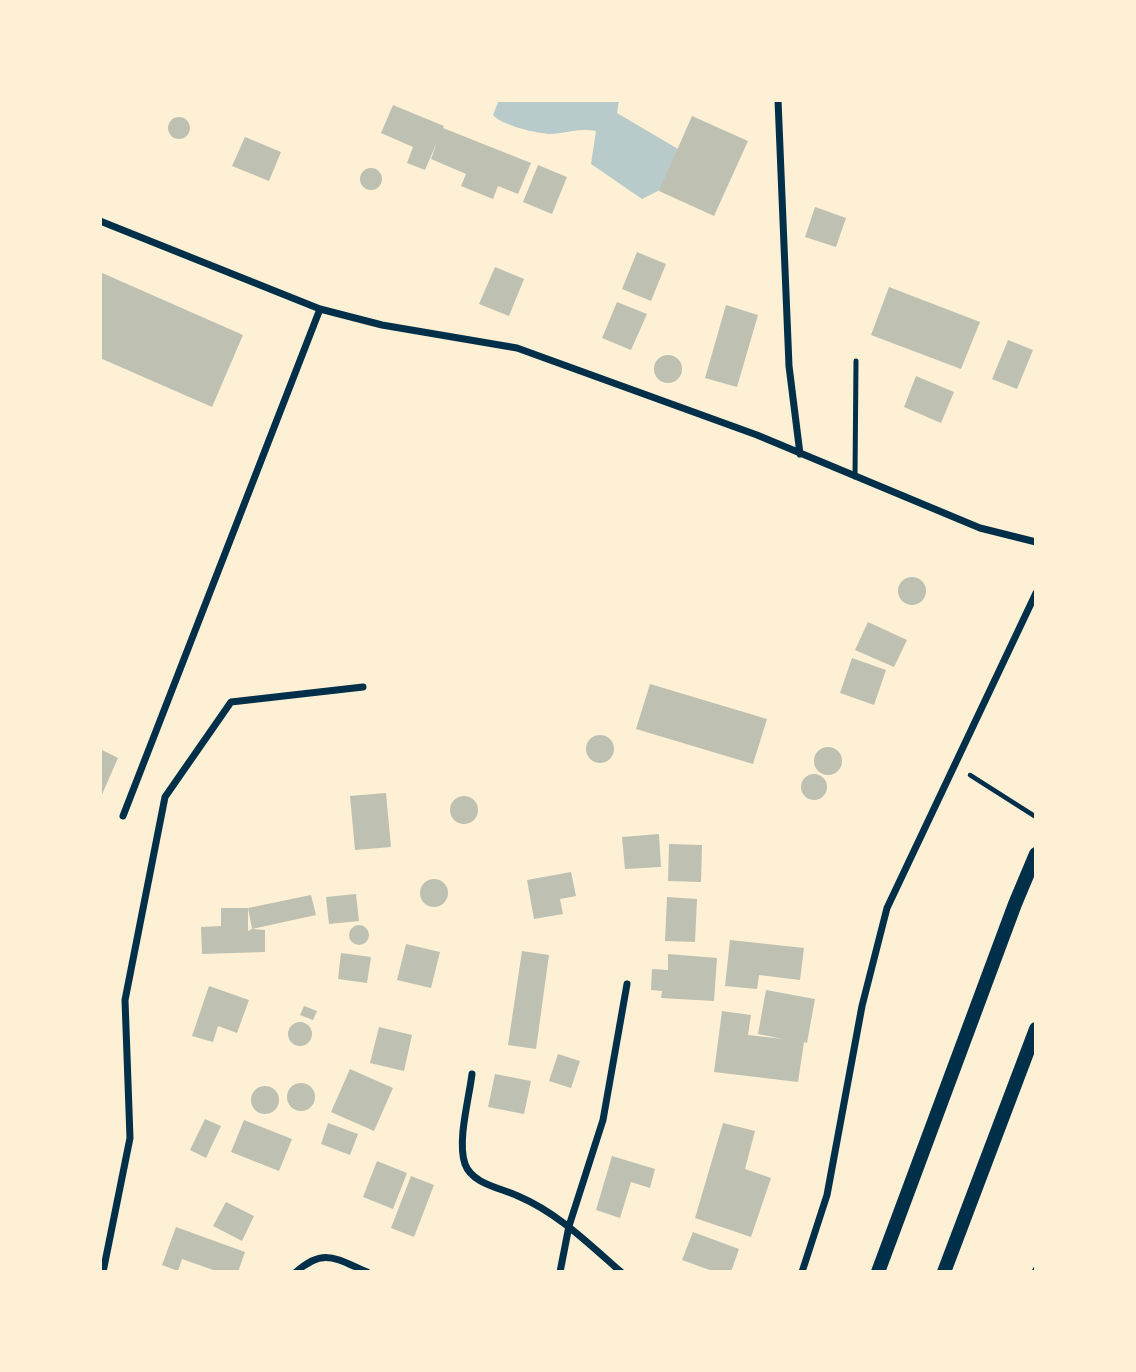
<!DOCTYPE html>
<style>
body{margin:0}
#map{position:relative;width:1136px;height:1372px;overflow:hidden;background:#fdf0d5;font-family:"Libre Baskerville",serif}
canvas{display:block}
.frame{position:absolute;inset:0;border:102px solid #fdf0d5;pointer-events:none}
</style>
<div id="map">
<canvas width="1136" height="1372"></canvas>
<div class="frame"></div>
</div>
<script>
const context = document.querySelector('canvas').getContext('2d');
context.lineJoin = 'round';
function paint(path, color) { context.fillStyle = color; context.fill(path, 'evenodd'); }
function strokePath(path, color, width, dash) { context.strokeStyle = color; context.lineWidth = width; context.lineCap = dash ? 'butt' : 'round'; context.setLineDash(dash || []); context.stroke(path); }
paint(new Path2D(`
 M499 100H619L617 113 678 149 666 187 642 199 591 164 596 131C575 128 570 133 551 134 538 134 501 125 493 115Z`), '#b9caca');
paint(new Path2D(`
 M393 105 444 126 443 128 531 163 518 194 498 186 493 199 461 186 466 174 431 159 437 142 425 170 407 163 413 147 381 133Z
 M692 116 748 141 714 216 659 191Z
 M168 128a11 11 0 1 1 22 0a11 11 0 1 1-22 0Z
 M245 137 281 152 269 181 232 166Z
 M538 165 567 177 552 214 523 202Z
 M360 179a11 11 0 1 1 22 0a11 11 0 1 1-22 0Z
 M815 207 846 218 836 247 805 237Z
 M637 252 666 264 651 301 622 289Z
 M495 267 524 279 509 316 479 304Z
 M100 272 243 335 212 407 100 358Z
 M889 287 980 322 961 369 871 335Z
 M617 302 647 314 631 350 602 338Z
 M726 305 758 315 737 387 705 378Z
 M1008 340 1033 350 1017 389 992 379Z
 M654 369a14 14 0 1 1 28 0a14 14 0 1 1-28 0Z
 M916 376 954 392 941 423 904 407Z
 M898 591a14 14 0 1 1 28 0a14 14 0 1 1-28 0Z
 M868 622 907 640 894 667 855 650Z
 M852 658 886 670 874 705 840 693Z
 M650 684 767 719 753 764 636 729Z
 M586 749a14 14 0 1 1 28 0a14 14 0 1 1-28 0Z
 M814 761a14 14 0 1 1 28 0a14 14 0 1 1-28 0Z
 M100 749 118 758 100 799Z
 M801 787a13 13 0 1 1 26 0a13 13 0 1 1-26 0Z
 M386 793 391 847 355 850 350 796Z
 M450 810a14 14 0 1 1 28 0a14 14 0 1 1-28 0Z
 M659 834 661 867 625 869 622 837Z
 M669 844 702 845 701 882 668 881Z
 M571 872 576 896 560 899 563 914 534 919 527 880Z
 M420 893a14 14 0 1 1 28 0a14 14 0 1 1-28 0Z
 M356 894 359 921 329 924 326 897Z
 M311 895 316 915 252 929 265 930V952L202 954 201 927 221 926V908H248ZM248 908 252 929 248 931Z
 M667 897 697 899 695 942 665 941Z
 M349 935a10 10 0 1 1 20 0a10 10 0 1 1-20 0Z
 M730 940 804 948 800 980 759 975 757 989 725 986Z
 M406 944 440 952 431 988 397 980Z
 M522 951 549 955 536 1049 508 1045Z
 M341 953 371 957 367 983 338 979Z
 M668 954 717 958 714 1001 661 998 662 991 651 990 652 969 668 970Z
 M209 986 249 1000 237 1033 218 1026 213 1042 192 1036Z
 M766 990 815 999 807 1043 804 1042 798 1082 714 1072 722 1011 751 1015 748 1035 783 1039 758 1034Z
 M304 1006 317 1011 313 1020 300 1015Z
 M288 1034a12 12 0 1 1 24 0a12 12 0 1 1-24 0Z
 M379 1027 412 1035 404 1071 370 1063Z
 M558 1054 580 1061 571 1088 549 1081Z
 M350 1069 393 1088 374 1131 331 1112Z
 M495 1074 531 1081 524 1114 488 1107Z
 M287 1097a14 14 0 1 1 28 0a14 14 0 1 1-28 0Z
 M251 1100a14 14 0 1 1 28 0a14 14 0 1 1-28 0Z
 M205 1119 221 1126 206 1158 190 1150Z
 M244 1120 292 1139 279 1171 231 1152Z
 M328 1123 358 1134 350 1155 321 1144Z
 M723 1123 755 1131 745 1169 771 1178 751 1237 695 1218Z
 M612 1156 655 1169 650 1188 631 1182 620 1218 596 1210Z
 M377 1161 407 1173 393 1209 363 1197Z
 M411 1176 434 1185 414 1237 391 1228Z
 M226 1202 254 1216 242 1241 213 1226Z
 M176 1227 245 1252 238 1272H219L182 1259 178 1271 162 1265Z
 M693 1232 739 1249 731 1272H715L682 1260Z`), '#bec0b2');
strokePath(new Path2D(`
 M970 775 1036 817`), '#003049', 4.5);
strokePath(new Path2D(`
 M855 477 856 361`), '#003049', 5);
strokePath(new Path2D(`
 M778 100 789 366 800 454
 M100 221 320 309 382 325 517 348 757 435 980 528 1036 542
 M123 816 320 309
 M472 1074C469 1099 457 1141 465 1164 472 1184 501 1188 518 1196 558 1213 589 1244 621 1272
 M103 1272 130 1138 125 1000 165 797 231 702 363 687
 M296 1272C324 1247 336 1259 367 1272
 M560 1272 569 1226 603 1120 627 984
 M802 1272 827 1195 862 1006 887 908 1036 593
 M1035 1272 1036 1270`), '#003049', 7);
strokePath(new Path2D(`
 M878 1272 1015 904 1036 854
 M944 1272 1036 1029`), '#003049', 14);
</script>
